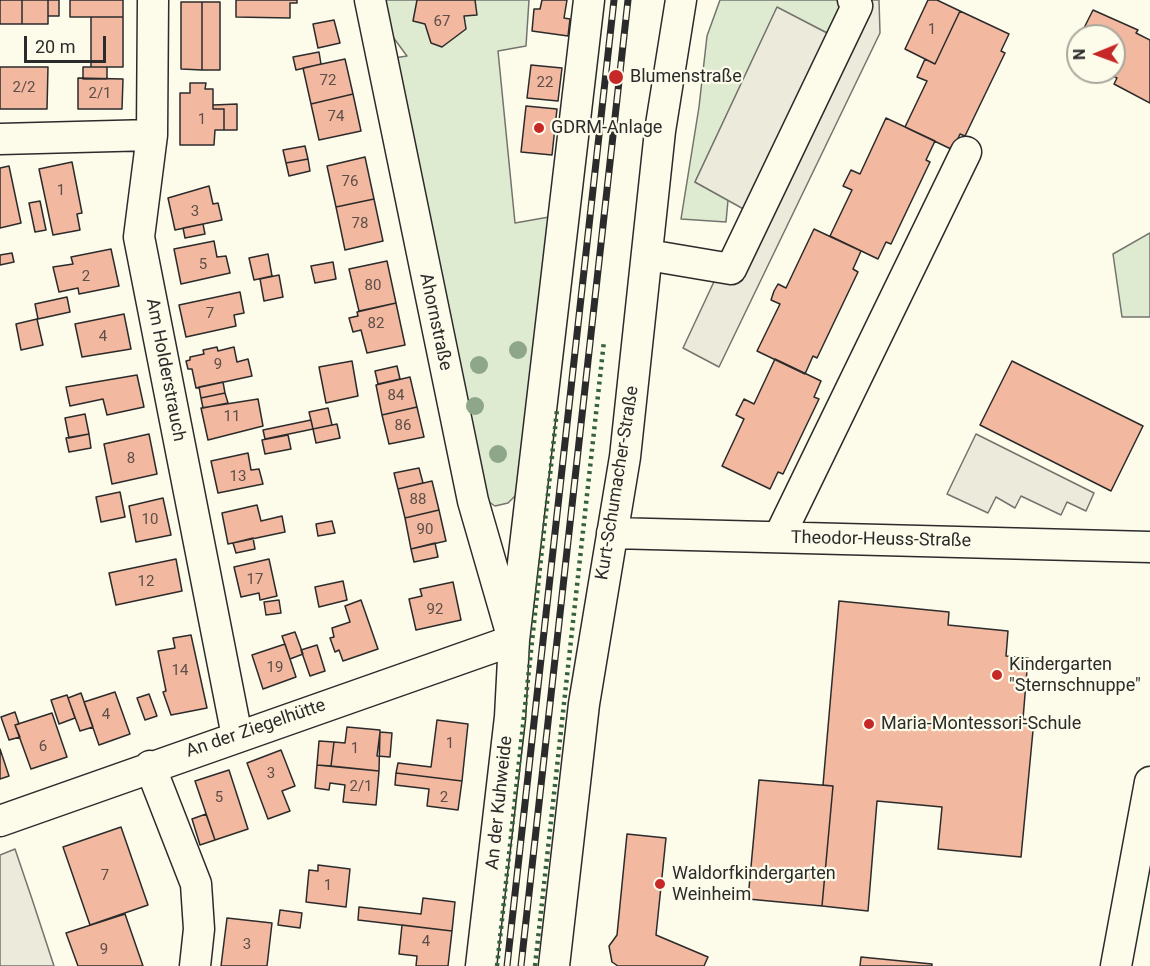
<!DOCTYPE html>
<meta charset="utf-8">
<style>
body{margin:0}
#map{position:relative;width:1150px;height:966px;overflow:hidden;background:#fdfbea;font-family:Roboto,sans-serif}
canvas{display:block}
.north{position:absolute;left:1066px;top:24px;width:60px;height:60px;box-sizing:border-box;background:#fdfbea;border:2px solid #a9a89e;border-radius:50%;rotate:269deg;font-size:16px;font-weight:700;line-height:24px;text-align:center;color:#2b2b2b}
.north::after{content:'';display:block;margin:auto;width:21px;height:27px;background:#c62828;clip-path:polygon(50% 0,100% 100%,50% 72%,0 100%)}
.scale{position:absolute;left:24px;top:36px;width:82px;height:27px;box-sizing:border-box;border:3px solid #2b2b2b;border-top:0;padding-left:8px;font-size:18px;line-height:21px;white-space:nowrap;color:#2b2b2b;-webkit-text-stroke:4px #fdfbea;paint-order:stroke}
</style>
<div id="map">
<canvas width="1150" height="966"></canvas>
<div class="north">N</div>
<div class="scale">20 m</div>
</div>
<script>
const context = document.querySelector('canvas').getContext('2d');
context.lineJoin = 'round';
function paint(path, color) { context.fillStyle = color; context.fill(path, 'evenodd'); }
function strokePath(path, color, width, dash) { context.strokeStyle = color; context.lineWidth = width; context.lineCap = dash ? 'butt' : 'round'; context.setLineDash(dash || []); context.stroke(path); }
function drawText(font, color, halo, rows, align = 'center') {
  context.font = font + ' Roboto,sans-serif'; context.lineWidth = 4.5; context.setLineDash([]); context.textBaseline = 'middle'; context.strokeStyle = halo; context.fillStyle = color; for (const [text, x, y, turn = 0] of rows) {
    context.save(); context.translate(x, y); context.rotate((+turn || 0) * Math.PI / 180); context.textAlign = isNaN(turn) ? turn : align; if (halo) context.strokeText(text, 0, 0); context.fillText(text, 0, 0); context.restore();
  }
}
const green = new Path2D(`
 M382 0H529L526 46 498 51 515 223 549 217 516 495 508 503 495 506 483 498 394 58 407 56 390 33Z
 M720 0H843L827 33 777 8 695 182 728 200 726 222 681 219 699 107 707 36Z
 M1150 233V317H1122L1113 254Z`);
paint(green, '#deebd1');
strokePath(green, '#74746e', 1.5);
const parking = new Path2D(`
 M843 0H879L880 33 719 367 683 348 747 211 695 182 777 7 827 33Z
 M976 434 1094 493 1086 511 1067 502 1061 515 1021 496 1015 508 996 497 988 513 947 494Z
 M15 849 32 899 54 966H0V855Z`);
paint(parking, '#eceadb');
strokePath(parking, '#74746e', 1.5);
const building = new Path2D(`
 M0 0H22V24H0Z
 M22 0H48V24H22Z
 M48 0H59V16H48Z
 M70 0H123V17H70Z
 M236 0H297V3H290V18L236 17Z
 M417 0H475L477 15 464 16 466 29 442 47 431 43 425 24 413 21Z
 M542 0H567L564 18 570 19 568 36 532 31 534 9H540Z
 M928 0H937L960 11 935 64 905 49Z
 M181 2H202V70L181 69Z
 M202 2H220V70H202Z
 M1093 10 1138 30 1136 33 1150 40V103L1114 84 1117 78 1104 72H1114V36H1080Z
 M960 11 1009 34 1001 51 1005 53 965 136 960 134 953 150 905 127 927 81 917 77 925 59 935 64Z
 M91 17H123V67H91Z
 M334 20 340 43 318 48 313 24Z
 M319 52 321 64 296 70 293 57Z
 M345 59 353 94 311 104 303 68Z
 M531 65 562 68 558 101 527 98Z
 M0 67H48L47 109H0Z
 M83 67H107V79H83Z
 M78 78 123 79 122 109H78Z
 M190 83H206L205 89H213V109H224V130H215L214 145H180V93H190Z
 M353 94 361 131 319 140 311 104Z
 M237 104V130H224V109H213V105Z
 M526 106 557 109 552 155 521 152Z
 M886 118 935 141 926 160 930 162 891 244 886 242 878 259 830 236 852 190 843 186 851 170 860 174Z
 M305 146 308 159 286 163 283 150Z
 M365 157 374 199 336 207 327 166Z
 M308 159 310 171 289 176 286 163Z
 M72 162 82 213 77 214 80 230 53 235 39 169Z
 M9 166 21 223 0 228V168Z
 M209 186 213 204 218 203 222 220 175 230 168 198Z
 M374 199 383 241 345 250 336 207Z
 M40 201 46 230 35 232 29 203Z
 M203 224 205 234 185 238 183 228Z
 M814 229 861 251 853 269 858 272 817 358 813 356 805 374 757 351 780 304 771 300 774 291 778 284 786 288Z
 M214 241 217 257 226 256 230 273 181 284 174 249Z
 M111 249 119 286 79 294 78 288 59 292 53 267 73 264 71 257Z
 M12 253 14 262 0 265V255Z
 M268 254 272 276 254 280 249 258Z
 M387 261 396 303 359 311 349 269Z
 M333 262 336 279 315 283 311 266Z
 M279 275 283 297 264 301 260 279Z
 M240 292 244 313 234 315 236 326 186 337 179 305Z
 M67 297 70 312 38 319 35 304Z
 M396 303 405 345 367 353 361 330 353 332 349 318 358 316 357 312Z
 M124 314 131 349 82 357 75 324Z
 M37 319 43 345 21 350 16 324Z
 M217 347 218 351 234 347 237 362 248 359 252 376 196 388 192 369H188L186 361 190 360V357L204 354 203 350Z
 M775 359 821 381 814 397 819 399 783 474 778 472 770 489 722 466 744 419 736 415 744 399 754 404Z
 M352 361 358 396 326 403 319 367Z
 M1012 361 1143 426 1111 491 980 425Z
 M397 366 400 379 378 384 375 371Z
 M137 375 144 407 107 415 103 399 70 406 66 387Z
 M410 377 417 407 382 415 376 385Z
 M223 382 225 393 201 398 199 387Z
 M225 393 228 403 203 408 201 398Z
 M258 399 263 426 208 440 201 408Z
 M417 407 424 437 389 444 382 415Z
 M328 408 332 425 313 429 309 412Z
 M85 414 89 434 69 438 65 418Z
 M311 420 313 429 265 439 263 430Z
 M337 424 340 438 316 443 313 429Z
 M89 434 91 448 69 452 66 438Z
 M149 434 157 474 112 484 104 444Z
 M288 435 291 449 265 454 262 440Z
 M248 453 251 470 259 469 263 484 218 493 211 461Z
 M419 468 423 483 398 489 394 473Z
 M432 481 439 510 405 518 398 489Z
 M120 492 125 517 101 522 96 497Z
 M163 498 171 535 136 542 129 506Z
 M257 505 261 521 282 516 285 532 228 544 222 513Z
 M439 510 446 541 411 549 405 518Z
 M332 521 335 533 318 536 316 524Z
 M253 538 255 549 236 553 233 543Z
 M435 543 438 557 414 562 411 549Z
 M176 559 182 591 116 605 109 573Z
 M269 559 277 596 260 600 259 593 241 597 234 567Z
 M343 581 347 600 319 607 315 587Z
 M453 582 461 620 416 630 409 599 422 596 420 589Z
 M279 600 281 613 266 615 264 602Z
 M361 600 378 649 343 661 339 650 335 652 330 638 334 637 332 628 350 622 345 606Z
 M839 601 949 612 948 625 1008 631 1006 656 1028 658 1023 719 1034 720 1021 857 938 849 942 807 877 801 868 911 822 906 833 786 823 785Z
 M295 632 303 654 290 659 282 636Z
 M191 635 207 708 171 715 163 692 166 691 158 651 175 648 173 638Z
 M285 644 296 677 263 689 252 655Z
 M317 645 325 671 310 676 301 650Z
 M115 692 130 734 99 745 84 702Z
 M81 693 93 727 80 731 68 698Z
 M149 694 157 716 145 720 137 698Z
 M67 695 75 718 59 724 51 700Z
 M15 712 19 724 15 725 20 737 9 740 1 717Z
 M52 713 67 757 31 769 15 725Z
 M437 720 468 724 462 781 396 773 398 763 431 767Z
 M347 727 380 730 379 771 331 766 334 742 345 743Z
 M380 732 392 733 390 757 377 756Z
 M319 741 334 742 331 766 317 765Z
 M0 749 9 776 0 779Z
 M281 750 295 786 282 791 290 811 268 819 247 763Z
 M317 765 379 771 376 805 343 802 345 785 330 783 329 790 315 788Z
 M229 770 248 829 215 840 195 781Z
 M396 773 462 781 458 810 427 806 429 789 395 785Z
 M759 780 833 786 822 906 748 899Z
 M206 814 215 840 200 845 192 819Z
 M121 827 148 905 90 925 63 847Z
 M627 834 666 838 656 935 708 957 704 966H618L612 962 609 946 617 935Z
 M318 865 350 869 346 907 306 902 309 870 318 871Z
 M423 898 455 902 452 931 358 920 359 907 421 914Z
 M280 910 302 913 300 928 278 925Z
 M125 914 143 966H78L66 933Z
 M227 918 272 923 267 966H221Z
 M402 925 452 931 448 966H416L417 956 399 954Z
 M861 957 932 964V966H860Z`);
paint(building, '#f2b8a0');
strokePath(building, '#2b2b2b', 1.5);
const minor = new Path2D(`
 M153 0 152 135 139 237 237 736
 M370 0 473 501 510 629
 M0 139 152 135
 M648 255 731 269 857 6 853 0
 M612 533 1150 547
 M779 537 966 152
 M150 766 196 884 199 929 195 966
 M0 821 514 640
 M481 966 510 717 514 640 589 0
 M554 966 584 704 625 457 660 131 681 0
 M1116 966 1150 782`);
strokePath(minor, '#2b2b2b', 33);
strokePath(minor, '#fdfbea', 30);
const rail = new Path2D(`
 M507 966 614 0
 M521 966 628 0`);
strokePath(rail, '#2b2b2b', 7);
strokePath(rail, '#fdfbea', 4.5, [14]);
strokePath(new Path2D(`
 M497 966 557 410
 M535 966 604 341`), '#34623c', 4.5, [3, 4.5]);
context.fillStyle = '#8ea78a';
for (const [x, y] of [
 [518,350],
 [479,365],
 [475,406],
 [498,454]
]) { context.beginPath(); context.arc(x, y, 9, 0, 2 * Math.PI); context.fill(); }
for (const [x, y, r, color] of [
 [616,77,8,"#c62828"],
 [539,128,6,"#c62828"],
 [997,675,6,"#c62828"],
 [869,724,6,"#c62828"],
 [660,884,6,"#c62828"]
]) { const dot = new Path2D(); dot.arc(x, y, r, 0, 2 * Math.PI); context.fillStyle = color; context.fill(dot); strokePath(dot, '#fdfbea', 2); }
drawText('15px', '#5d4e48', null, [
 ["67",442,22],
 ["1",932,30],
 ["72",328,81],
 ["22",545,83],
 ["2/2",24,88],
 ["2/1",100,94],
 ["74",336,117],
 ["1",202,120],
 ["76",350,182],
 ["1",61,191],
 ["3",195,212],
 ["78",360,224],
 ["5",203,265],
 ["2",86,277],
 ["80",373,286],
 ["7",210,314],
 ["82",376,324],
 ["4",103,337],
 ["9",218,365],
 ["84",396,396],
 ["11",232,417],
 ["86",403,426],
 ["8",131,459],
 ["13",238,477],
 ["88",418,500],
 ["10",150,520],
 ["90",425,530],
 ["17",255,580],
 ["12",146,582],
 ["92",435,610],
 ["19",275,668],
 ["14",180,671],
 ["4",106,715],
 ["1",450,744],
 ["6",43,747],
 ["1",355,749],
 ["3",271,774],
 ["2/1",361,787],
 ["5",219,798],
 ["2",444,798],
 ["7",105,876],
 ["1",328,886],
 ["4",426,942],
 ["3",247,945],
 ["9",104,950]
]);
drawText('18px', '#2b2b2b', '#fdfbea', [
 ["Blumenstraße",630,77],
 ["GDRM-Anlage",551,128],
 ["Kindergarten",1009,665],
 ["\"Sternschnuppe\"",1009,686],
 ["Maria-Montessori-Schule",881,724],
 ["Waldorfkindergarten",672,874],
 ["Weinheim",672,895]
], 'left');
drawText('18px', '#2b2b2b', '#fdfbea', [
 ["Ahornstraße",435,322,78],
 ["Am Holderstrauch",165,370,79],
 ["Kurt-Schumacher-Straße",618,483,-81],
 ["Theodor-Heuss-Straße",881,540,1],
 ["An der Ziegelhütte",256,729,-19],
 ["An der Kuhweide",500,803,-84]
]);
</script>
